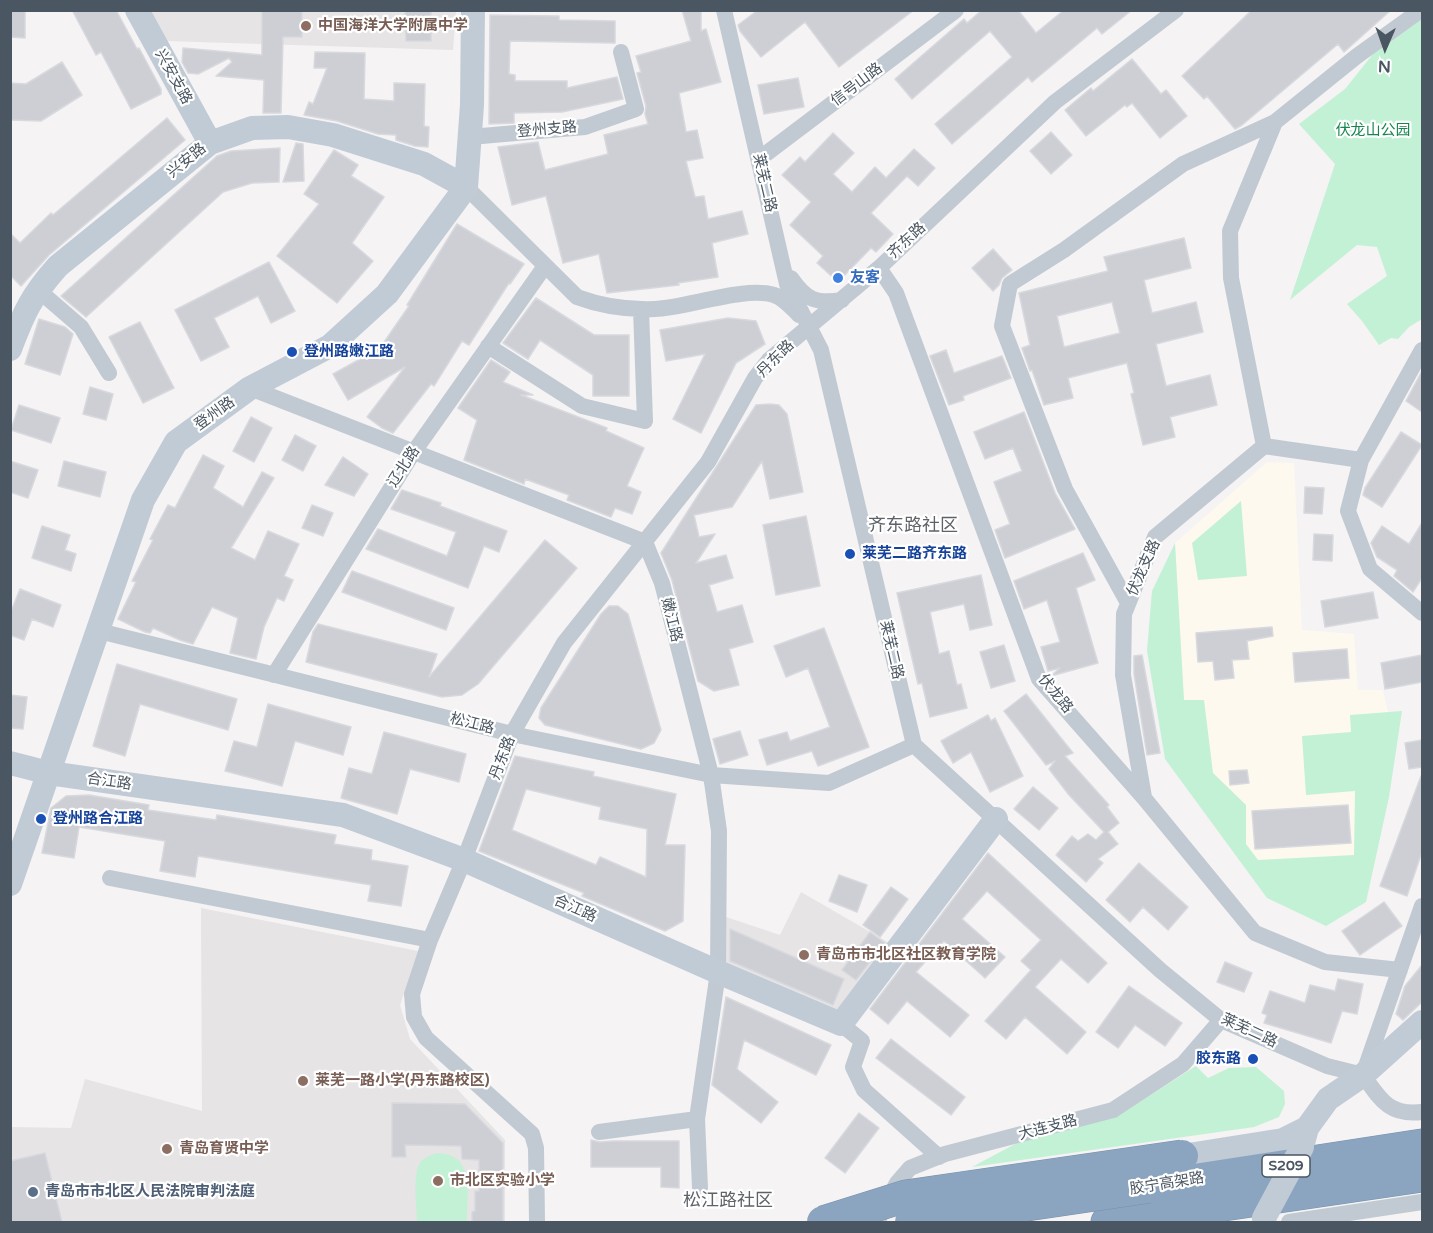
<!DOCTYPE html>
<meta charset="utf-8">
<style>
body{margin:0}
#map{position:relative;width:1433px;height:1233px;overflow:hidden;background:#f5f3f3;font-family:"Varela Round",sans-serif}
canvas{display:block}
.frame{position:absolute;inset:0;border:12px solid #4a5661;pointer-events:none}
.north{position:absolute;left:1355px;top:18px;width:60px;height:60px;-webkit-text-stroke:4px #fff;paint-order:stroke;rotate:182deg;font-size:16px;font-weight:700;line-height:24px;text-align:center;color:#4a5661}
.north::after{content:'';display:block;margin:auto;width:21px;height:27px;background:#4a5661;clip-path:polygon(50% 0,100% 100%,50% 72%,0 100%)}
</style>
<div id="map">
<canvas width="1433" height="1233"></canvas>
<div class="frame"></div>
<div class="north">N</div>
</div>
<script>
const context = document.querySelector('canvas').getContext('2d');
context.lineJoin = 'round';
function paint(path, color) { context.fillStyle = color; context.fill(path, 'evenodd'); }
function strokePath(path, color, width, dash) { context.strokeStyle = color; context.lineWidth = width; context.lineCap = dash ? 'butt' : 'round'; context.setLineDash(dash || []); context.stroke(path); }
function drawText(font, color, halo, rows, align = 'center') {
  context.font = font + ' "Varela Round","Noto Sans SC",sans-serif'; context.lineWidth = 4.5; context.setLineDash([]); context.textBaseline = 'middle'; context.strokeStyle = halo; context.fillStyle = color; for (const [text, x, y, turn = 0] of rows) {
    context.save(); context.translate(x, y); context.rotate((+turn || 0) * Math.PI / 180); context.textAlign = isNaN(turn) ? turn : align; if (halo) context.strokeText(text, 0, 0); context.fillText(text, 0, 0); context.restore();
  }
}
paint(new Path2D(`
 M1267 462 1294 463 1302 630 1354 634 1358 690H1383L1392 730 1339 919 1281 905 1249 871 1184 700 1175 543Z`), '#fdf9ef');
paint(new Path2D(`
 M150 11H456L453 50 166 41Z
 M801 892 891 944 837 1012 725 965 726 917 780 935Z
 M201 908 418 951 400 1005 410 1039 505 1140V1222H62L45 1153 11 1161V1127L71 1128 85 1079 202 1111Z`), '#e6e4e5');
paint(new Path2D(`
 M1422 19V319L1409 327 1398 339 1391 338 1379 345 1362 321 1347 304 1387 276 1377 247 1357 245 1290 300 1335 164 1299 124 1345 89 1373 54Z
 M1241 501 1247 576 1198 580 1192 543Z
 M1175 543 1184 700H1204L1213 773 1246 805V844L1258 860 1354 855 1355 791 1306 795 1302 736 1351 732 1350 715 1402 711 1389 797 1366 902 1326 926 1267 898 1165 759 1147 651 1152 591Z
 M1196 1066 1208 1078 1229 1068 1256 1067 1284 1091 1285 1104 1279 1117 1254 1127 972 1167 1017 1143 1119 1115Z
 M437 1153C476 1154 467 1194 467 1222H417C417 1208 412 1174 420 1163 424 1157 431 1155 437 1153Z`), '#c3f1d5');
const building = new Path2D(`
 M10 10H25V38L10 37Z
 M72 10H116L137 49 139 48 161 89V94L131 109 101 52 96 55Z
 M262 10H302V37H283L281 113H263L264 80 216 76 232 62 229 58 198 74 188 73 182 62 183 48 262 55Z
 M405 10H431V41H406Z
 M682 10H701V31L706 29 721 82 679 93 686 132 697 130 703 158 686 161 695 197 704 196 708 219 742 211 748 234 712 243 718 277 678 283 679 285 607 293 599 254 563 263 546 196 512 205 498 147 538 142 545 170 608 154 604 135 648 124 645 114 646 106 637 73 641 72 636 56 691 41Z
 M758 10H914L839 67 805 22 761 57 740 31 738 25Z
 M982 10H1018L1036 33 1064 10H1132L1102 34 1097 28 1032 82 1028 77 952 144 935 124 1012 57 990 31 912 99 895 79 964 19 967 23Z
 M1252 10H1391L1344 52 1338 44 1242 125 1235 129 1207 96 1204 99 1182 76Z
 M490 15 559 16V20L615 21V43L510 41 509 74 515 75V81H567V88L617 77 623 99 562 112 514 113V123L489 124Z
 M315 52 365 53 364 99 394 101V83L425 84 424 126 429 127 428 147 415 146 396 140V135L378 134 337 121 304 115 309 102 313 104 327 68H314Z
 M1132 59 1161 94 1166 90 1187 116 1160 138 1132 103 1127 107 1125 105 1086 136 1065 110 1091 88 1093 91Z
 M62 62 82 95 41 121 10 120V83L26 84Z
 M798 78 804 107 764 114 758 85Z
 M167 118 185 140 49 255 21 286 10 275V233L20 243 51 213 53 215Z
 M1051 132 1072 155 1051 174 1030 151Z
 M833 133 854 153 833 174 852 192 875 167 886 178 914 149 935 168 918 186 907 176 871 213 893 234 876 252 871 248 838 282 817 263 823 256 790 225 811 202 782 175 800 157 805 162Z
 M296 143 303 144 304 181 283 182Z
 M280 148 279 182 252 183 223 192 86 317 61 296 217 156 231 151Z
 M334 150 358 165 351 176 384 197 352 243 373 261 337 303 277 256 319 204 304 194Z
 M457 224 524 264 510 284 509 283 469 345 462 341 434 386 431 384 393 433 382 428 367 417 405 367 348 400 333 374 380 348 409 306 407 305Z
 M1184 238 1191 268 1144 280 1152 313 1196 302 1203 332 1156 344 1166 386 1210 375 1217 405 1170 417 1175 437 1143 445 1131 394 1134 393 1127 363 1068 378 1073 398 1044 405 1032 370 1030 371 1022 348 1030 345 1019 293 1108 271 1104 257ZM1112 302 1120 333 1064 347 1057 316Z
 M993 249 1012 270 1002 278 999 285 993 291 972 268Z
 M269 262 295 311 271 323 258 296 214 318 229 347 201 361 175 310Z
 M536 298 594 335H629V396H593V375L540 340 528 359 503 343Z
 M728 318 756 321 765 344 736 363 701 433 673 419 705 354 666 361 660 330Z
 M39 319 65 327 73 334 60 375 25 364Z
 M140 322 174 388 143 403 109 337Z
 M946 350 954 373 1002 356 1011 378 963 396 964 400 949 405 930 356Z
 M491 360 510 372 503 382 533 395H521L607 428 606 431 644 448 627 486 641 492 632 514 615 508 611 517 567 500 569 495 525 479 524 484 464 460 477 420 458 408Z
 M1422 371V412L1406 401Z
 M90 387 113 394 106 420 83 414Z
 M770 404 779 405 787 414 803 492 770 499 762 461 732 507 694 515 699 537 715 534 696 563 726 555 733 578 709 585 717 612 742 605 753 642 729 649 739 685 714 691 698 681 672 580 661 553 756 405Z
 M19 405 60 418 51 443 11 430Z
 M1024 412 1055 493 1075 529 1005 558 995 530 1010 524 994 482 1022 471 1013 448 985 459 974 432Z
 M251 417 272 428 254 462 233 451Z
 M1401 432 1422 445 1382 507 1363 495 1365 488Z
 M295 435 316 446 303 471 282 460Z
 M203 455 224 466 213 488 243 507 262 472 274 478 231 548 255 560 268 531 299 544 284 576 293 580 284 601 277 598 264 627 256 659 230 653 238 618 212 607 193 644 180 640 153 628 150 633 145 632 118 619 136 582 132 581 153 540 150 539 168 505 175 508Z
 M343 457 368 474 354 496 325 485Z
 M10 461 38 470 28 498 10 492Z
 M64 461 106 472 100 497 58 486Z
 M1305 487 1324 488 1322 514 1304 513Z
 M402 490 441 503 440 506 507 531 499 552 484 546 468 588 366 549 378 529 447 556 456 532 391 509Z
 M312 505 333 513 323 536 302 528Z
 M806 516 820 586 776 595 763 525Z
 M1422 523V578L1413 592 1394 576 1397 570 1377 557 1371 543 1382 526 1409 544Z
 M42 526 70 535 65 550 76 554 71 571 32 558Z
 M1314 534 1333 535 1332 561 1313 560Z
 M545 540 577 568 478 684 462 695 442 697 306 662 313 632 318 624 437 654 429 677Z
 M1083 553 1095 580 1076 588 1098 663 1051 676 1060 668 1048 671 1041 647 1060 642 1047 600 1024 609 1014 581Z
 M352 571 454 608 446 630 342 592Z
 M981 575 992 625 970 630 964 604 930 612 939 654 949 651 957 685 961 684 967 708 930 717 922 683 918 684 897 593Z
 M20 589 61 605 53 627 32 619 24 640 10 635V614Z
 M1373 592 1378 618 1325 627 1321 601Z
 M609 606H618L628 614 661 730 654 743 641 749 545 725 539 718 541 708 601 614Z
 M1272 627 1273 636 1247 641 1249 659 1232 660 1234 678 1215 680 1213 661 1198 662 1196 633Z
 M824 628 869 747 818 766 812 751 767 765 759 740 787 732 790 741 830 727 808 668 786 677 774 646Z
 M1004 645 1015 681 991 688 980 652Z
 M1347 649 1349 678 1295 682 1293 653Z
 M1142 655 1160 753 1147 755 1134 674V656Z
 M1422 655V682L1385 689 1381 663Z
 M117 664 237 699 228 730 140 704 125 756 93 746Z
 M1026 694 1073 753 1065 756 1109 805 1107 807 1119 823 1108 832 1118 844 1098 859 1103 863 1086 882 1056 855 1072 836 1078 841 1088 834 1096 840 1104 832 1069 795 1049 769 1055 761 1046 765 1004 711Z
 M10 695 27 697 23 729 10 728Z
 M268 704 351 727 343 755 295 741 282 786 225 771 234 741 257 747Z
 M988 715 991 721 995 718 1023 776 990 792 971 752 953 763 941 741Z
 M740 731 748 755 720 764 713 739Z
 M384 732 466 754 459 782 410 769 397 814 341 798 349 768 372 774Z
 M1422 740V767L1409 769 1405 743Z
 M515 756 594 772 593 776 676 794 665 845H685L683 921 665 931 582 896 584 893 479 851ZM526 789 601 807 599 819 647 829 646 877 600 857 596 865 512 830Z
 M1247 770 1249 783 1230 785 1229 771Z
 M1421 776 1422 777V852L1407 896 1380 886Z
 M1033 787 1058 808 1039 830 1014 809Z
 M89 795 149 805 148 810 216 820 217 815 336 835 334 844 372 850 371 860 408 866 401 906 368 901 371 885 198 856 195 877 160 871 165 841 79 827 74 858 42 853 51 808 66 796Z
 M1348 805 1351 843 1255 849 1252 811Z
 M988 853 1107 963 1088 983 1061 959 1035 987 1086 1032 1067 1054 1025 1017 1006 1039 985 1021 1031 970 1021 961 1041 940 987 891 962 919 1005 957 985 978 944 941 916 972 969 1015 950 1037 907 1001 888 1024 870 1009Z
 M1139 863 1188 907 1168 930 1143 907 1130 922 1106 900Z
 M839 875 867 885 857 912 829 901Z
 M891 887 908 899 880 937 863 925Z
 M1384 902 1402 926 1360 955 1342 931Z
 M730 929 844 979 833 1005 730 961Z
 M870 932 885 943 856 980 842 970Z
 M1225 962 1252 973 1244 992 1217 982Z
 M1422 965V1002L1403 1020 1396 1014 1405 986Z
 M1338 979 1363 984 1357 1014 1342 1011 1331 1043 1264 1023 1267 1015 1262 1013 1270 991 1305 1003 1310 985 1335 991Z
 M1129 986 1182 1023 1165 1046 1135 1025 1118 1048 1096 1032Z
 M726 997 831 1045 816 1075 744 1040 737 1069 778 1102 761 1123 712 1085Z
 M891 1039 965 1097 951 1115 876 1058Z
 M392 1103 465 1104 503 1143V1222H472V1212L475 1211V1191H479V1160L462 1159 461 1146 405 1145 406 1157H392Z
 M859 1113 879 1128 845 1173 825 1158Z
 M591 1140 600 1142 613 1141H679V1188L661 1187V1167H591Z
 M45 1153 62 1222H10V1161Z`);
paint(building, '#cdcfd5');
strokePath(building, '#d7d9de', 1.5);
const highway = new Path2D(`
 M1149 1187 1422 1145
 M1107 1222 1422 1176`);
strokePath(highway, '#7690ad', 33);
strokePath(new Path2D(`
 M724 10 787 284 821 350 914 745 1160 970 1221 1020 1327 1066 1363 1075
 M470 137 585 127 636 109 621 52
 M759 159 956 10
 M466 187 577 297C601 306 629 310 655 309 686 308 745 286 774 295 784 298 792 308 799 315
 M879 268 896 293 1039 679 1144 798 1255 933 1325 962 1400 970
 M791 278C806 300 816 304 842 300
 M37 289 81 327 109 373
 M488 346 582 406 645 421 641 309
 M1422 350 1361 460 1348 511 1370 569 1422 613
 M250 388 645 542 662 583 711 775 719 831 718 972 697 1119 700 1188
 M1264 446 1231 278 1230 231 1275 122 1357 56 1421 10
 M1128 603 1065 489 1002 326 1010 284 1064 250 1183 164 1275 122
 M99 631 512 734 711 775 829 783 914 745
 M274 675 413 453 545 266
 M1144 797 1123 675 1124 614 1155 537 1264 446 1361 460
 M110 878 425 939
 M841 1024 862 1041 853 1067 864 1090 939 1157
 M1364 1072 1422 906
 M1363 1075C1380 1099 1389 1116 1422 1112
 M599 1132 697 1119
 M537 1222 536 1148 532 1134 426 1038 414 1017 412 994 430 940 464 860 512 734 564 643 708 462 755 378 769 360 879 268 1055 102 1176 10
 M877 1222 897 1183 910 1168 945 1154 1113 1110 1183 1064 1221 1020
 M1289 1222 1422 1202`), '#c1cad2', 16);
strokePath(new Path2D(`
 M137 10 210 143
 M10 349C24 312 32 295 58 266L210 143 252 128 288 127 333 135 424 164 466 187
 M10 763 49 773 343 815 464 860 718 972 841 1024 996 819
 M10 884 143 500 176 442 250 388 330 346 387 294 466 187 472 105 473 10
 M1302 1147 1307 1128 1328 1099 1363 1075 1422 1022
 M1182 1156 1283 1140 1307 1128`), '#c1cbd6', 24);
strokePath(highway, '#8ba5c1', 32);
const highwayBridge = new Path2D(`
 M823 1222 906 1196 1182 1156
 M911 1222 1149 1187`);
strokePath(highwayBridge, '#7690ad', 33, []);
strokePath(new Path2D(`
 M1264 1218 1302 1147`), '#c1cbd6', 24);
strokePath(highwayBridge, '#8ba5c1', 32);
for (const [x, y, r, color] of [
 [306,26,6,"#8d6e63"],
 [838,278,6,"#3f7fe0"],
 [292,352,6,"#1a4fb4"],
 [850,554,6,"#1a4fb4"],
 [41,819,6,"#1a4fb4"],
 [804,955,6,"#8d6e63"],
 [1253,1059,6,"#1a4fb4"],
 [303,1081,6,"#8d6e63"],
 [167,1149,6,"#8d6e63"],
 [438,1181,6,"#8d6e63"],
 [33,1192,6,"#5c6f8a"]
]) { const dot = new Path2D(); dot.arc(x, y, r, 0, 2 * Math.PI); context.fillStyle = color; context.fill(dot); strokePath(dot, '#fff', 2); }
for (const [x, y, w] of [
 [1286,1166,48]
]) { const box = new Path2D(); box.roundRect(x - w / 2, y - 11, w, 22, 4.5); context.fillStyle = '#fff'; context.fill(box); strokePath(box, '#4a5661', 1.5); }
drawText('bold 14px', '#4a5661', null, [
 ["S209",1286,1166]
]);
drawText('bold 15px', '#785e54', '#fff', [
 ["中国海洋大学附属中学",318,26],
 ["青岛市市北区社区教育学院",816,955],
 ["莱芜一路小学(丹东路校区)",315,1081],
 ["青岛育贤中学",179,1149],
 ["市北区实验小学",450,1181]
], 'left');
drawText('15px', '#4a5661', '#fff', [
 ["兴安支路",173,77,61],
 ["信号山路",857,85,-37],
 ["登州支路",547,130,-5],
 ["兴安路",187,161,-39],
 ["莱芜二路",764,183,77],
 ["齐东路",907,241,-43],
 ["丹东路",776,359,-45],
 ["登州路",215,414,-36],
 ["辽北路",404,467,-57],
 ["伏龙支路",1144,568,-66],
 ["嫩江路",671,620,76],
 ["莱芜二路",891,650,77],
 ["伏龙路",1055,694,51],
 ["松江路",472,724,14],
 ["丹东路",503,758,-69],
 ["合江路",109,782,8],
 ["合江路",575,909,24],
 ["莱芜二路",1249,1031,25],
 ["大连支路",1048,1128,-15],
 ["胶宁高架路",1167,1184,-9]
]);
drawText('15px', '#17864f', '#fff', [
 ["伏龙山公园",1373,131]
]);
drawText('bold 15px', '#366cbe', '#fff', [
 ["友客",850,278]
], 'left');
drawText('bold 15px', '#164399', '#fff', [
 ["登州路嫩江路",304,352],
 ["莱芜二路齐东路",862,554],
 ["登州路合江路",53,819],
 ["胶东路",1241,1059,"right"]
], 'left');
drawText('bold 15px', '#4e5e75', '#fff', [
 ["青岛市市北区人民法院审判法庭",45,1192]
], 'left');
drawText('18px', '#5f6368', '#fff', [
 ["齐东路社区",913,526],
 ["松江路社区",728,1201]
]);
</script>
